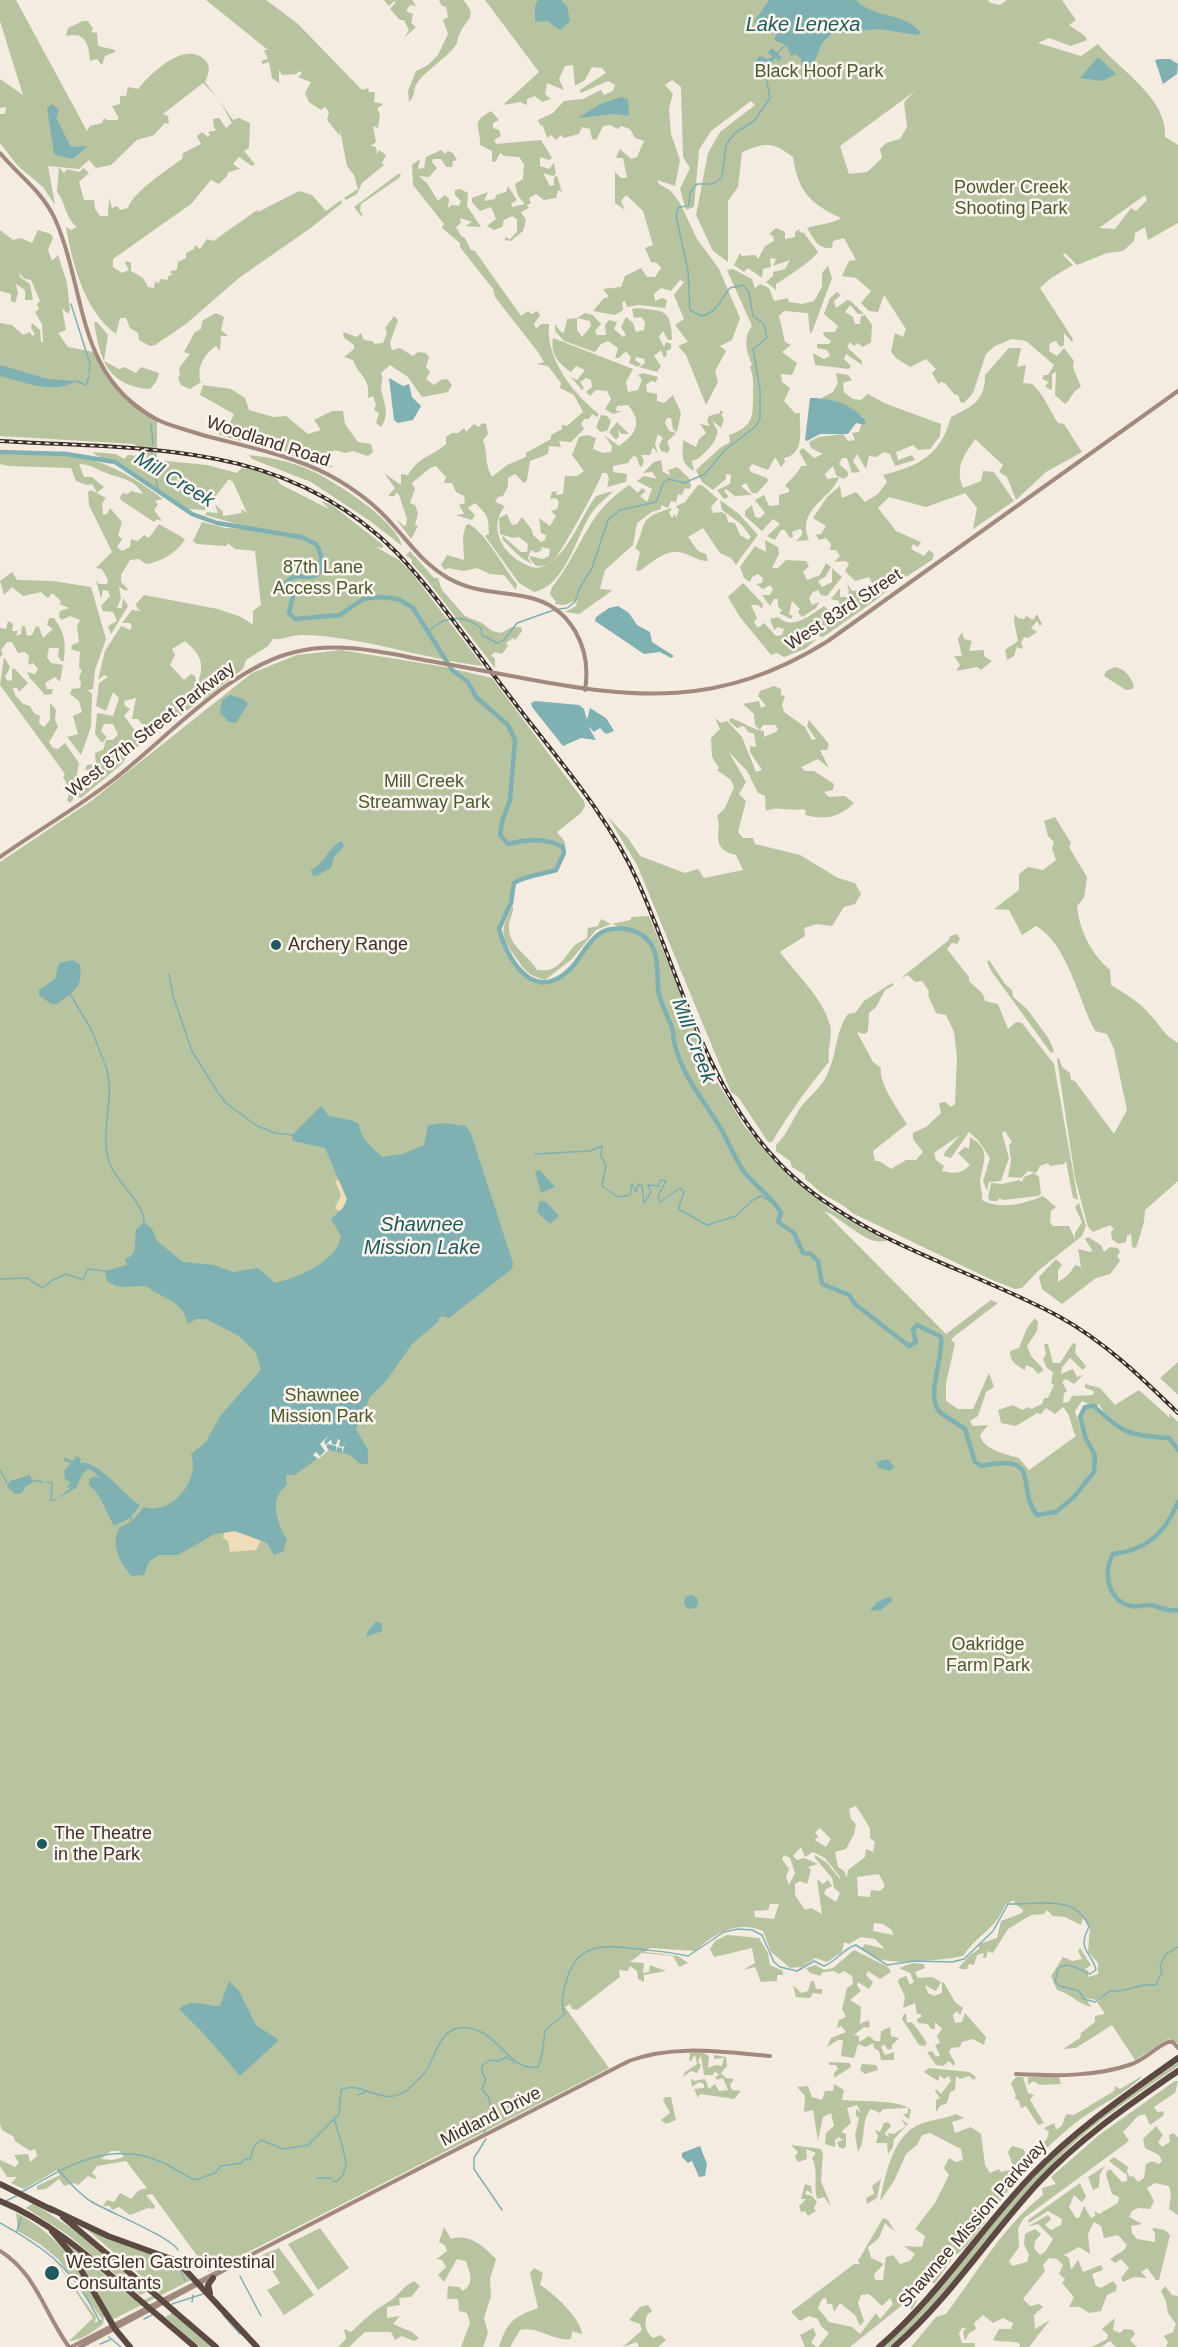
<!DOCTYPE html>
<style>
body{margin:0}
canvas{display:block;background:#f4ebe1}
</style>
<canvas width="1178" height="2347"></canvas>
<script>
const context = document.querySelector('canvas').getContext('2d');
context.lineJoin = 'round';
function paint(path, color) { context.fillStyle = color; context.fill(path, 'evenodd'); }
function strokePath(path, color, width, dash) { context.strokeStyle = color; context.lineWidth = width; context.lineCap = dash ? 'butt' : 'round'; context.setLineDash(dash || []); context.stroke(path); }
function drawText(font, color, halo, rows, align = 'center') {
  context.font = font + ' Helvetica,sans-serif'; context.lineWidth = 5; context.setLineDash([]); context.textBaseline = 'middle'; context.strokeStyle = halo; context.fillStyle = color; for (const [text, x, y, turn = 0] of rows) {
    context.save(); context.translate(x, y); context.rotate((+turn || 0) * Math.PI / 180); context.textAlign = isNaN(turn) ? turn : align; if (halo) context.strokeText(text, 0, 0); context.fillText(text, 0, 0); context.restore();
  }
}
paint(new Path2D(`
 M0 0H16L87 131 90 126 102 123 104 118 107 120H117L119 118 112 106 120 104V96H126L128 87 138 89C151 73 185 40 205 60 211 66 209 74 205 82L217 97 203 83 163 114 168 116 169 124 165 123 154 135 137 140 111 165 96 168 89 160 79 169 48 166 55 205 43 187 18 166 0 143V114H5L6 107 0 108V79L23 95 0 21Z
 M206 0H266L297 23 362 90 368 88 369 92H375L374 102 383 104 377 109 380 114 378 128 373 126 376 142 371 146 376 147 377 154 379 150 386 155 382 163 384 165 362 183 357 194 346 200 344 198 358 189 354 175 347 166 340 130V136L327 120 329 112 325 107 321 110 309 102 305 93 311 82 298 77 302 73 298 71 297 74 282 75 279 70V83L272 78 269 62 263 64 261 61 268 59 264 50H268Z
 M384 0H412L416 6 410 5 406 11 413 14 411 23 416 27 404 38 409 30 404 20H400L390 9 396 2 394 1 389 6Z
 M439 0H463C478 16 468 18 461 31 458 35 458 41 456 45 446 59 424 71 416 85 413 91 415 97 409 102L408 91 416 71 428 65 438 55 448 34 443 20 448 17 446 7 442 6Z
 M485 0H988L990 3 1000 5 1007 0H1062L1076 20 1069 25 1085 36 1087 40 1071 46 1049 38 1038 43 1081 56 1098 44C1120 70 1168 99 1165 137L1178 145V223L1148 240 1145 227 1135 233 1134 241 1123 251 1107 253 1077 265 1065 253 1063 255 1073 265 1051 278 1040 288 1073 339 1072 342 1064 333V345L1060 347 1056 341 1050 343 1049 351 1057 356 1064 348 1074 361 1073 367 1081 387C1072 391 1072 398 1065 404L1055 395 1056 372 1052 374V388L1051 390 1045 386 1049 382 1042 379 1044 375H1048L1054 365 1026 341 1012 339 995 346 986 354 973 393 964 403 960 402 959 396 954 394 945 383 940 382 939 385 932 373 936 369 926 359 910 367 896 358 891 352 895 333 903 337 906 329 884 295 878 312 869 311 861 303 871 291 856 278 842 276 849 261 856 260 844 238 833 241 832 248C817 249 815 240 807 228 818 224 833 224 841 218 810 204 798 191 793 157 771 141 767 143 742 152L738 187 728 201V262L713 251 696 215 708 153 720 132 755 105 751 101 711 131 699 150 694 207 686 210 680 189 690 168 683 157 681 87 672 80 665 85 673 94 669 108 671 134 680 160 675 186 657 180 659 184 671 191 680 203 697 239 719 269 740 318 732 340 720 346 726 351 715 371 718 382 706 405 686 355 678 346 688 342 675 325 684 319 674 295 684 282 680 280 671 291 661 288 654 294 655 301 662 298 667 300 665 308 639 305 627 307 625 301 622 302 623 310 615 315 593 311 604 298 609 297 603 289 621 287 625 276 641 268 647 277H655L661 268 657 263 651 262 645 248 653 245 643 211 626 195 621 201 625 210 615 203V172L621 178H627L623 158H616L620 149 631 159 637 157 644 141 635 138 630 129 621 126 618 129 610 125 603 126 596 140 592 139 590 129 582 127 579 134 564 138 561 135 556 140 551 135 547 138 543 126 540 125 538 120 553 113 564 101 583 99 601 90 604 95 613 91 615 85 608 81 581 93 580 90 606 73 602 68 592 67 585 80 575 86 573 65 565 66 559 79 564 90 547 83 545 94 551 99 542 102 535 96 527 99V105L520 102 503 105 539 72ZM915 91 904 102 907 127 900 139 886 143 880 149 882 158 867 172 849 174 840 146ZM1145 195 1147 200 1136 211 1131 208 1115 229 1099 228Z
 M83 21H88L93 29 91 32 97 33 98 46 115 50V52L105 56 102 65 97 59 90 61C89 45 86 31 66 36L68 28Z
 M219 100 233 120 239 118 250 123 249 148 244 151 255 164 252 166 239 157 233 164 240 169 228 172 227 176 219 184 211 180 191 204 113 259V267L122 273 129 270 125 263 127 261 131 263V271L143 278 148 287 154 288 155 281 159 284 160 279 168 280V276L172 275 170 271 177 270 178 262 186 258V253L194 249 195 245 200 249 207 239 214 241C228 230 242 221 257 210L258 212 299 191 312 195 326 211 341 200 342 203 312 227 239 278 186 324 155 345 150 346 139 340 138 333 130 328 126 318H120L116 334C85 312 72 263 66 227L71 230 77 227C65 218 66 203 57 192L59 167 64 173 67 169 79 172 84 168 89 173 79 182 84 200H94L95 209 100 216H108L109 198 112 208 117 206 120 210 128 208C132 193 168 169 182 159L183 153 201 144 197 136 202 132 208 137 210 135 208 132 217 130 214 128 213 119 219 118 226 128 232 123Z
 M491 111 499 120 493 123V128L499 130 501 136 494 140 496 144 541 140 552 158 549 160 540 157V166L549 169 554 163 556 174 553 176 543 173 550 186 554 185V177L557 176 562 192 558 190 556 198 544 200 536 194 529 198 531 203 527 205 529 208 521 212 526 220 523 231 511 241 505 240V237L510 239 517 232V219L512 216 504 220 502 227 494 230 487 226 496 219 491 207 480 211 472 202V198L488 192 484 201 495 199 496 195 506 192 508 186 517 200 511 204 512 207 525 204 518 196 515 184 523 179 524 164 519 157 504 156 500 153 496 161 492 162V151L480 145C481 126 469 123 491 111Z
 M441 150 445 154 448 151 453 153 457 160 453 161 452 167H446L441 159H433L432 162 437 168 429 177 419 176 427 183 438 201 445 195 449 199 448 208 452 205 459 206 461 201 455 195V190L460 189 468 193 467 206 481 227 465 226 472 222 460 218 461 223 456 227 461 236 465 238 471 250 475 251 521 316 528 311 532 314 537 311 540 315 534 324 536 329 541 324H549C545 358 574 395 599 414L597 417 592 414 589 419H584L581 424 584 429 571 442 559 441 561 447 549 446 548 454 530 461 527 480 524 483 515 474 508 478V486L503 496 498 497 495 502 505 506C485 531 507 561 536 568 565 565 579 519 596 496L613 491C607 498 599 503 593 511 576 534 567 585 534 592L519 583 485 536 489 534C488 517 489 516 475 503L468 508 475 515 472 520 455 515 464 514 459 505 465 503 464 496 456 492 452 483H444L446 477 436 466 430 468 412 483 415 489 410 503 415 505 418 513 415 525 418 526 411 539 396 519 404 526 406 525 407 519 399 495 396 492 395 496H388L395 488 384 473 401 485V474L408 475C419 456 430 458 446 444V437L452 433H458L464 428 466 432 474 424 479 427 482 423 486 424 488 434 483 440C488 453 484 463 492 477L507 465 526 457V453L551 439V435L562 429V425L567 426 583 412 574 395 560 388 561 383 548 366 537 364 544 362 538 352 495 297 493 289 460 247V243L442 228 444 224 413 185 412 165 420 159 418 169 424 168 426 157Z
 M398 174H401L399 178 361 204 360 211 363 215 361 216 354 207Z
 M776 228 785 232V239L795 237V232L800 229 799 232 804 233 818 252C813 260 789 276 776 284V290L766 282 773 276V272L785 269 790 260 773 266 776 259 770 258 771 267 763 269 762 278 748 268 744 272 734 265 740 253 742 256 755 255 758 259 765 246 774 241 773 236 769 234Z
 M0 230 13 240 21 238 32 243 38 230 51 234 53 238 48 250 52 261 58 255 67 283 70 310 68 314 62 308 66 330 58 333 68 347 94 352 117 388 157 419V460L207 465 237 473 242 468C253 470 277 474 280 484L329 509 321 501 332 505 383 545V548L376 547 399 560 411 572 483 666C423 659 365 637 304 635 293 634 284 640 273 639L268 646 246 660 243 669 203 700C188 677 218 669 185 641L172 649 175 655 170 665 184 680 191 674 195 676 200 701 152 737 138 719H132L136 698 124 701 125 706 130 709 124 716 137 733 140 745 136 749 133 748 122 764 81 798 77 797 84 773 85 784 91 781 92 772 85 769 87 765 96 764 95 753 103 750 106 740H113L118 734 113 724H104L101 731 107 737 102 743 95 734 97 713 113 716 119 698 113 692 106 711 96 706 99 683 108 677 104 675 98 680 105 651 121 626 130 630 132 626 130 623H122L132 610 141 611 137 608 136 604 144 595 218 609 241 617 253 625V611L261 605 255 551 235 549 228 543 226 546 197 544 193 541 202 522 225 528 255 529 205 515 207 512 218 513 215 504 223 512V516L242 513 241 509 247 513 233 482 229 479 205 510 188 509 180 506 126 467 97 456 93 452 116 454 124 459 128 455 139 456V448L134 444 0 436V323L12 325 23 335 30 332 32 336 35 334 31 328 32 323 40 330 41 342H43L42 324 35 312 39 309 37 304 40 301 31 280 25 279 19 273 20 277 30 284 33 300H25V290L16 284 18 294 15 303 11 301V294L0 291Z
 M828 266 832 278 812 332 810 333 808 313 784 311 779 316 785 342 791 345 782 352 797 363 792 375 781 374 782 382 790 388 784 401 795 413H800C799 428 806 454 784 458L785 462 781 467 775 457 768 470 752 464 749 469 751 472 767 478 768 481 757 493H752L746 483 741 486 752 495 735 496 726 489 724 491 729 497 724 499 717 490 730 484 731 475 726 474V479L713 490 702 482 696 470 720 448 730 442 729 435C753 426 753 418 753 395 753 384 754 378 750 367L752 364C746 352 743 337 752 326L727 270 733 269 752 279 755 288 760 284 769 288 774 301 788 298 789 302 802 304 814 301 822 287V273Z
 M837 292 841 295 834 301 836 308 847 300 851 301 864 314H858L850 305 845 312 853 317 855 324H860L861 316 865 315 872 325 871 342 863 347 858 343 854 346 850 342 847 347 862 361V365L846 354 844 359 851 366 849 369 815 365 813 353 824 359 830 356 827 350 817 348V344H829L831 341 824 336 823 332H835L838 326 824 314 830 298Z
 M637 308C665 311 671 309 672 340H668L663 331 659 337 664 347 666 342 671 344V349L666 351 667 355 664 358 661 350 654 356 661 366 657 372 639 367 645 363 644 359 636 357 635 360 641 364 638 367 629 363 631 357 626 351 619 358H615L618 348 608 341 601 344 595 352 564 341 555 331V324L560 331 564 333 567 319 577 318V330L582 337 591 326 590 321 577 318 585 313 593 315 601 324 595 331 597 335H606L605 325 609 320 617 322 614 329 623 337 626 335 621 327 626 317 633 323 636 332 644 330 645 322 641 317 634 318 632 309Z
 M216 313 224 317 221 330 228 336H221L220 351 216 346C204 354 196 368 201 382L190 389 181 385 178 378 180 375 179 368 190 354 184 352 195 332 201 329 202 321Z
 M394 316 398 320 390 343 392 350 400 348 413 356 418 352 426 353 429 357 426 367 430 372 426 379 434 385 441 380 447 379 452 385 448 392 422 397 408 377 390 365 381 373C384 380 381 381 381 388 383 402 391 413 381 427L376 423 379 413 374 410 376 405 373 396 368 398C371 378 358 375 353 360L344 357 354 349V345L344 338 343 332 357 337 361 333 364 340 372 341 375 344 383 343 387 333 385 328Z
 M94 322H97L108 335 104 361 119 369 124 367 136 373 141 367 159 373 156 382 150 389C107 386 100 360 94 322Z
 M553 338 633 369 626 382 628 392 638 390 642 380 638 375 643 373 658 377 656 382 651 381 646 385 647 392 657 394V401L664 403 673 395 681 413 677 432 673 430 671 418H667L665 423 669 431 676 433 667 442 670 448 668 453 661 451 659 446 663 438 658 434 655 444 658 454 653 447 650 455H641L644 461 642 467 639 465 637 457 633 456 628 463 613 466V472L627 474 626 482 607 487 609 479 607 473H602C602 479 561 553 554 560 549 565 543 566 536 566L530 559V556L543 559 549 556 550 549 541 547 542 550 536 553 531 550 528 558 532 564C519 558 512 549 502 539L503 536 521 552H527L528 544 519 537 513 538 500 534 499 518 507 514 512 525 517 524 522 517 532 530 533 535 541 542 545 540 546 535 541 533 539 518 550 526 556 516 551 511 557 509 559 502 556 498 550 499 552 492 557 491 556 495 563 494 565 476H577L584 471 572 455 579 437 588 435 596 438 593 449 603 453 611 452 612 446 604 435 619 446C636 434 643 423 628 405L617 406 616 411H622L613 414 605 409 611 399 607 391 596 390 590 396 586 392 592 387 591 380 586 378 580 382 584 388 582 390 571 377 577 380 585 370 576 366 571 372C559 364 550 354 553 338Z
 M1009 348H1021L1017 367 1026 365 1023 383 1032 384C1044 394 1049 410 1058 423L1064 424 1082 452 1046 472 1016 500 1007 477 999 472 1003 465 975 439C963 457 955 467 963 488L981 481 983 471 994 472 1014 501 973 529 977 508 965 493 926 507 889 497 878 508 896 531 921 542 918 547 913 544 911 549 924 556 929 550 934 554 932 560 906 577 893 574 891 587 876 600 823 637 801 632 796 638 803 644 817 639 805 649 784 657 777 653 771 655 740 617 728 597 743 583 763 604 762 609 758 605H751L757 618 754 622 758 628 764 623 776 636 782 635 784 629 778 627 774 630 770 619 778 617C792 631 811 615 824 606L831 612 839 607V601L831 599 840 588V597H847L849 591 847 583 852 591 860 590 870 594 875 589 869 577 855 581 845 571 849 564 846 561 834 562 840 556 836 550H830L831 544 826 538 819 540 816 535 821 534 826 526 813 518 827 497 840 486 842 498 856 492 865 502 878 494 887 482 883 475C919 466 941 455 951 417 973 406 985 401 985 375Z
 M836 373 848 375 852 380 843 383 844 392 853 399 861 400 868 394 884 403 941 424 940 436 930 449 918 450 913 445 896 452 898 460 912 455 915 460 895 466 890 454 884 452 876 457 869 456 866 469 857 454 853 461 860 472 852 473 847 458H842L839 464 848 472V476L843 479 836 475 833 466 825 474 827 479 839 477C832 499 796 508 809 540L796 541 802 535V530L799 529 792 532 793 537 790 538 785 530H781L775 540 767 536 780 524 773 519 762 531 745 516V511L752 505 755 517 760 518 765 513 755 500 764 495 769 506 779 505V495L789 492V489L785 486C790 479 797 475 801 466H807L799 451 803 448 814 458 823 454 811 448 809 442 819 437 843 434 848 441 855 440 852 433 859 432 861 425H864L863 417 852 409 821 398 833 392 838 383Z
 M203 385 231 389 245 398 249 410 273 417 286 416 308 434 321 430 314 420 332 411H343L345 424 358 442 371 444 373 452 368 456 353 451 346 453 334 450 329 457 325 455 322 462 334 467 322 468 306 448 303 450V458H296L275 445 274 451 220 435 218 431 230 423 234 414 200 395Z
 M720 410 724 413 721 414 724 420 721 428 713 421C713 424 715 426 717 429 721 439 700 460 692 461L694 471C679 462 683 454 683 440L696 447 699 439 706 433 700 424 710 426 707 421 709 416 720 413Z
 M601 415 607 416 611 421 607 431 600 432 596 427Z
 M617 422 629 434H621L618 429 619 436 616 440 609 432Z
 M0 454C23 456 46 453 69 456 106 459 134 478 163 499L155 501 158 504 154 510 162 521 157 519 154 522 121 500 120 497 123 493 128 494 131 491 143 494C134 478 120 479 106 473 96 469 90 464 79 464L84 477H92L104 487 97 493 92 484 87 485 76 481 71 468 9 466 0 464Z
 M249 455C268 457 294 462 312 471 336 482 398 522 402 546L370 521 311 482 252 459Z
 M661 460 663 472 671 476 668 470 677 467 689 478 691 486 690 489 685 488 682 495 678 494 676 502 671 501 668 508 661 505V509L652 512 637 523 633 545 605 570 600 589 612 590 609 593 579 614 565 612 576 606 577 600 565 605 555 604 556 602 550 594 552 587C583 549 585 514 629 485L638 493 642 488 646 491 640 496 647 502 652 489 637 481 644 476 657 479 652 472 643 473 654 462Z
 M698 485H702L718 499 711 507 713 513 721 512 726 514 728 522 735 523 740 535 748 540 751 537 741 524 722 510 720 500 739 514 758 535C751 545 742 555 736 565L731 558 720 553 703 528 688 537 698 551 706 554 708 561C697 561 690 554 679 552 665 550 651 563 640 571L636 570 640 552 635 548C648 522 637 518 672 508L669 513 672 518 675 514 676 518 679 510 676 506 685 502Z
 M91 490 106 498 102 503 103 515 107 514 110 508 122 522 118 535 122 539 117 547 122 551 130 547 131 539 138 541 144 535 149 538 159 524 185 539C178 552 161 562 146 564L139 559 130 560 121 575V582L128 589 126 591 119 587 121 598 117 608H122L123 598 128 606 111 634 108 626 117 621 113 612 103 611 101 606 110 596 108 591 103 590 101 599 96 580 99 584H107L108 580 102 569 96 568 112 552 89 505 88 492Z
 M469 524C487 534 504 569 517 584L516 590 504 575 490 574 477 568 464 571 448 568 445 570 441 565 447 555 464 560 463 536 466 525Z
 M765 540 778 547 779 554 772 568H778L786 560 806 561 809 566 803 572 807 580 820 575 826 563 831 567 825 577 818 581 822 587 832 582V568L842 577 827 596 821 595 818 590 813 592 809 598 812 605 819 602 816 608 802 617 798 612 800 609 792 601 789 614 793 616 791 619 779 613 782 611 778 606V599H774L770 606 762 595H770L773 589 770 585 763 589 756 584 762 583 763 578 758 574 752 577 750 582 744 578 740 567 755 546 766 552Z
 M410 551 434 578H438L442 590 465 616 482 623 492 631 501 633 512 627H521L522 631 515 640 513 638 506 643 508 646 502 654 495 652 491 655 495 659V668L423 575 412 564V560L406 555Z
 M12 572 17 580 53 581 91 587 106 639 95 670 93 689 88 690 92 694 91 727 81 755 67 737 78 734 73 716 82 712 79 701 70 694 72 689 80 688 81 682 79 678 82 670 79 668 80 652 71 649 72 645 79 642 77 626 80 620 70 616 62 620 59 617 60 611 69 608 60 604 61 601 52 593 48 598 41 592 23 596 12 587 4 595 0 581Z
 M1015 614 1018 618 1024 619 1026 616 1033 620 1037 614 1042 624 1040 626 1037 621 1031 628 1037 632 1028 638 1024 637 1021 643 1023 647 1021 649 1017 647 1014 656 1007 660 1005 650 1018 641 1014 621Z
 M49 618H54C65 633 66 643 64 661H61L58 656 59 648H49L47 657 51 663 63 665 60 682 55 677 45 683 47 689H53L52 694 45 695 30 678 27 672 35 674 38 669 33 663 28 665 29 656 25 652 18 653 12 642H7L1 650 3 654 0 657V628L6 629 8 621 13 624 12 631H18L16 636 21 634 22 626H25L27 636 32 635 36 626 39 627 43 638 53 629 47 625Z
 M962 632 964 639 972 641 969 651 984 650V656L992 661 981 670 977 667 956 671 960 665 954 656H962L958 639Z
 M341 650 445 667 492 678 584 801 585 806 581 813 557 832 565 842 564 853 556 870C543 874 524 876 514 883L511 903 499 929C504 945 511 958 521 971 549 1006 578 955 597 937 602 931 611 929 618 926L612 924 630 920 632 917 649 916 716 1080 745 1127 783 1169 831 1210 888 1240C868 1249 842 1217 824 1211L946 1334 991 1300 998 1303 951 1339 955 1344 946 1383V1401L958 1409H973L989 1373 994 1387 986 1392 978 1416 970 1421 973 1426 988 1425 980 1435C983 1450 1006 1454 1019 1458L1029 1470 1076 1436C1070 1426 1072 1416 1063 1407L1055 1414 1046 1408 1041 1414 1037 1413 1016 1426 1001 1423 998 1410 1013 1405 1023 1410 1027 1407 1031 1409 1042 1404 1044 1398H1048L1054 1385 1051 1383 1053 1372 1047 1368 1043 1359 1046 1354 1044 1344H1048L1053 1363H1060L1073 1343 1076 1344 1075 1353 1086 1366 1083 1370 1070 1358 1062 1367 1061 1374 1073 1369 1077 1377 1083 1375 1074 1384 1066 1379 1062 1382 1067 1391 1064 1393 1063 1403 1069 1402 1072 1396 1093 1395 1094 1391 1085 1388V1384L1100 1388 1115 1405 1139 1390 1170 1418 1169 1413 1178 1422V2043L1168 2039 1135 2060 1112 2025 1076 2048 1063 2049 1080 2038 1081 2033 1095 2022V2016L1105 2014 1097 2002 1105 1995 1096 2000 1086 1998 1091 2007C1078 2004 1070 1993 1057 1990L1051 1976 1063 1957 1072 1961 1082 1959 1078 1951 1080 1948 1091 1965 1085 1969 1088 1971V1977L1098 1974V1963L1088 1952 1090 1927 1083 1918 1081 1925 1065 1917 1053 1916 1047 1910 1044 1914 1031 1915 1008 1929 993 1953 988 1951 986 1958H983L984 1953 977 1955 974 1965 969 1964 967 1969H961L959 1967 970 1955 979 1949V1944L997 1938 1001 1921 1022 1913 1023 1910 1014 1903 1015 1900 1006 1904C994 1931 979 1933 963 1956 942 1960 891 1966 874 1957 870 1955 866 1951 862 1948L865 1944 885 1949 875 1939 861 1937 849 1944 844 1942 842 1952 827 1962 815 1958 802 1967 790 1968 771 1952 763 1931C736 1920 714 1934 695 1951L650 1948 645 1952 678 1956 688 1963 679 1967 673 1956 642 1953 630 1962 644 1963 643 1973 649 1972 650 1965 666 1971 644 1975V1982L638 1979 637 1971 630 1966 628 1971 619 1970 620 1977 577 2010 572 2009 570 2004 565 2007 609 2068 209 2272 152 2194 146 2195 155 2206 154 2209 148 2208 130 2215 119 2207 112 2210 110 2206H103L107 2200 114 2202 120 2193 131 2199 139 2190 147 2188 126 2161 97 2166 92 2173 97 2178 95 2179 88 2176 78 2185 74 2183 64 2186 59 2179 46 2189 37 2190V2186L60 2175 57 2170 24 2189 11 2183 17 2177H7L0 2166V2160L15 2167 19 2163 14 2155 28 2154 30 2162 37 2156 35 2149 30 2151 15 2141 14 2137 2 2130 0 2124V862L91 801 252 673 297 655ZM1082 1401 1096 1407 1099 1404 1105 1414 1101 1415 1094 1408 1085 1409 1081 1417 1083 1423 1082 1432 1075 1411ZM856 1806 870 1828V1838L875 1842 873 1852 866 1849 865 1857 848 1870 847 1878 844 1871 838 1867 835 1852 846 1849 854 1834 856 1824 851 1819 849 1809ZM820 1828 831 1839 826 1847 815 1840 818 1837 815 1832ZM801 1847 805 1857 813 1852 825 1858 840 1877V1879L826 1862 815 1855V1858L832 1878 834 1888 840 1893 836 1902 824 1894 826 1889 832 1886 828 1880 823 1884 817 1879 822 1914 811 1908 805 1910 795 1895V1884L800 1881 807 1884 811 1870 808 1867 818 1864 804 1858 797 1860 793 1856ZM784 1855 790 1858 795 1873 789 1885 786 1877 789 1869 782 1859ZM879 1874 885 1886 880 1891 871 1890 870 1897 858 1896 857 1877ZM770 1904H779L774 1919 755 1917 754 1911 768 1910ZM874 1923 883 1924 892 1930 893 1935 873 1931ZM111 2151H120L124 2157 112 2160 101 2159Z
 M4 657 10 667 5 677 8 681 12 680V669H15L28 683 19 692 17 688H13L15 695 23 704 30 706 34 713 40 716 39 723 44 727 50 720V703L56 710 55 720 58 727 49 742 53 748 58 749 65 743 79 763 73 800 70 803 67 800 70 790 63 777 65 774 0 685Z
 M1115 667C1125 669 1131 677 1134 686L1132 689 1126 690 1104 676 1106 671Z
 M774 686 781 689V695L785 696 782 705 784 712 805 727 812 740 816 739 807 726 809 720 829 744 827 750H820L829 768 818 759 801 767 805 771H814L834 784 833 790 824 792 829 797 845 796 854 803C839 818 825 820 805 815L806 811 803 809C789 812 778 805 766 811L765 796 758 793 747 771 729 752 746 782 739 794 746 801 738 832 743 838H753L755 844 800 855 838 878 855 883 861 894 855 904 844 907 832 926 817 924 804 928 805 936 780 952C796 974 823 998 830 1025 833 1035 827 1050 829 1062 807 1088 789 1114 772 1142H768L739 1098 731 1092 637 865 608 817 628 838 640 856 685 873 698 869 704 878 743 870 736 855C708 849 723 830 717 816L725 808 734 787 731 780 717 770 719 768 712 757 711 738 720 729 715 718 721 723 727 721 742 737 756 772 762 770 750 752V746L756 747 754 734 748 732 744 726 737 728 729 721 731 718C744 722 752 730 764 731V737L776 732 778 729 775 725H763L760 730 755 725 754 714 743 704 759 701 761 708 766 706 758 696 760 691Z
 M1055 817 1071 843 1069 847 1087 877 1084 898 1077 906C1079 930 1092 955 1110 970L1111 985C1126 994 1141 1003 1152 1017 1164 1030 1161 1032 1178 1043V1181L1145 1210 1144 1222 1136 1248 1132 1247 1131 1234 1127 1236 1126 1242 1118 1244 1112 1239 1111 1232 1114 1229 1110 1225 1093 1232 1088 1227 1075 1178 1057 1059 1059 1058 1062 1067 1070 1073 1071 1080 1075 1081 1114 1134 1127 1110 1114 1049 1107 1034 1095 1031C1079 1001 1067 943 1036 926L1022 935 1009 910 994 909 1019 890V874L1028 867 1043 870 1056 860 1052 848 1054 842 1048 836 1044 821Z
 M513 906C514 913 508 920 509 929 510 948 529 955 537 970 558 973 562 960 574 946 576 943 583 941 587 938L588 928 598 926 601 919 611 924 596 930 572 959 545 980C532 976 527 974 519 962 503 939 497 934 513 906Z
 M957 934 960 939 957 944 952 943 947 949 969 977V981L983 994 985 1001 998 1004 1008 1029 1016 1022 1022 1023 1054 1064 1078 1200 1073 1198 1066 1161 1064 1164 1050 1166 1048 1163 1040 1166 1036 1173 1028 1171 1021 1178 1008 1177 1011 1161 1009 1145 1012 1142 1005 1131 1002 1133 1009 1158 1001 1181 989 1182 987 1191 983 1181 990 1158 978 1140 969 1132 951 1158 944 1156 945 1152 960 1135 934 1153 936 1160 944 1166 942 1171C953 1174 962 1174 970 1165L958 1153 965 1147 969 1149 970 1137C992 1150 983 1161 980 1181 980 1187 983 1194 982 1200 999 1210 1025 1204 1043 1196L1056 1207 1051 1211 1050 1222 1053 1226H1069L1075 1239V1233L1082 1222 1075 1207 1079 1203 1086 1226 1082 1236 1039 1270 1022 1288 1015 1289 992 1280 852 1213C844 1204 830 1199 820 1192 815 1188 811 1183 805 1179V1175L792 1167 790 1161 776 1151V1145C789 1133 793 1116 804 1103 814 1092 824 1085 829 1070 837 1052 836 1030 848 1014L855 1013 864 1001 892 983 894 985 885 990 876 1007 869 1013 868 1031 865 1034 857 1032 873 1062 881 1068C878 1083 899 1111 907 1124L873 1151 875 1161H879L891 1169 906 1160H916L923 1152 913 1139V1133L926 1127 941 1113 939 1103 945 1102 951 1107 955 1104 957 1057 954 1032 946 1015 936 1013 928 995 929 991 922 981 915 982 908 975 901 978 949 940 950 936Z
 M989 960 1005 984 1012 990 1013 997 1027 1009 1049 1039 1054 1051 1051 1053 992 972 987 962Z
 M1034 1173 1039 1177 1041 1194 1038 1196 1003 1200 999 1198 998 1201H990L988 1198 991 1183 1002 1184 1019 1180 1022 1182 1024 1177Z
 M1088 1237 1101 1245 1104 1252 1110 1247 1118 1248 1120 1252 1117 1256 1120 1261 1110 1274 1096 1278 1062 1304 1042 1289 1039 1277 1056 1259 1062 1265 1058 1270V1282C1067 1277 1071 1272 1075 1265L1081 1267 1078 1249 1091 1252 1092 1250 1085 1239Z
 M1035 1318 1038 1322 1037 1331 1027 1346 1031 1356 1044 1370 1038 1374 1033 1368 1026 1365 1025 1370C1017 1366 1009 1361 1010 1351L1019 1348 1027 1328Z
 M1178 1362V1395L1160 1378Z
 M727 1935 759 1938 768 1953 770 1965 783 1971V1975H777V1981L761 1982 755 1967 743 1970 755 1963 752 1948 714 1957 710 1949 715 1941Z
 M854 1950 888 1967 891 1972 880 1979 868 1971 866 1975 873 1982 869 1989 858 1982 857 1985 861 1991 850 2000 861 2007 860 2024 868 2020 870 2024 869 2028 864 2027 854 2035 859 2036V2042L869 2036 875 2041H880L881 2031 890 2027 891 2036 899 2038 892 2045V2049L888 2050 884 2044 881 2047 885 2055 894 2052V2060H881L879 2051 874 2048 873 2043 866 2047 858 2044 854 2058 841 2056 843 2040H838L827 2047 831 2038 846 2032 841 2026 837 2028 839 2020 846 2017 842 2009 847 1988 853 1984 852 1976 844 1971 839 1974 834 1971 823 1972 820 1976 810 1973 806 1968 816 1965 824 1970 833 1968Z
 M913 1963 924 1964 925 1968 915 1972 918 1978 932 1977 941 1982 936 1991 925 1985 928 1993 934 1996 942 1993V1982L944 1983 955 2002 963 2008 960 2015 957 2011 953 2015 955 2023 962 2022 965 2013 986 2037 984 2045 973 2039 962 2042 960 2047 951 2048 949 2053 955 2062 954 2066 949 2061 943 2066 936 2065 927 2052 932 2051 936 2057 940 2055 935 2045 940 2043 937 2036 942 2029 935 2022V2029H931L928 2024 918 2023 917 2019 921 2017V2014H917L915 2003 903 2008 905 1997 898 1982 899 1979 906 1976 910 1985 914 1982 910 1973 899 1968Z
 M811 1981H814L816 1989H822V1994L813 1993 810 1998 796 1997 793 1985 801 1993 808 1991Z
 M904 2014H906L907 2023 911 2022C918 2028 922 2036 927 2043L925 2046 919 2045 902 2019Z
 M702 2052 709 2056 708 2068 716 2065 722 2066 724 2058 714 2059V2055L726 2057 727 2066 721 2073 726 2078 734 2079 730 2085 732 2090 741 2091 734 2099 700 2094 698 2098 694 2089 704 2088V2084L699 2082 692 2087 691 2079 694 2081 705 2079 709 2089 715 2084 719 2091 728 2090 723 2078 717 2080 715 2077 719 2075 715 2071 713 2075H704L701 2056 698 2061 701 2066 697 2073 691 2071 683 2077 685 2072 697 2064 695 2055 691 2061 689 2060 690 2053Z
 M829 2062 850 2063 851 2067 834 2078V2073L838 2069 836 2065H829Z
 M1178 2062V2066C1135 2096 1087 2126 1052 2165 997 2225 951 2292 890 2347H883C941 2296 982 2231 1035 2176 1077 2131 1128 2097 1178 2062Z
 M862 2064 876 2065 878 2070 865 2074 860 2070Z
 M929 2068 969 2072 976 2077 974 2080 969 2076 960 2079 956 2076 955 2090 950 2092 947 2103 940 2106 936 2112V2100L940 2098 935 2091 936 2089 941 2094 951 2081 949 2076 944 2079 940 2075 938 2081 924 2072Z
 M1016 2077H1023L1028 2093 1034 2095 1030 2100 1044 2123 1038 2125 1026 2106 1021 2108 1019 2101 1014 2098 1016 2096 1011 2083Z
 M1028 2077H1059L1061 2084 1040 2085 1033 2081 1028 2085Z
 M1140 2077H1142C1124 2094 1102 2104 1082 2118 1062 2132 1031 2163 1015 2181 1003 2196 967 2252 955 2255L935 2283 927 2282 912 2310 906 2302 850 2347H818L829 2333 821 2326 818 2319 809 2316 800 2321 791 2312 854 2264H860L858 2261 883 2218 888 2220 895 2232 885 2223 879 2238 868 2247 871 2258 884 2264 874 2274 875 2280H883L886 2257 893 2255 900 2264 910 2261 915 2254 904 2246 922 2247 925 2236 915 2229 935 2203 949 2175 944 2168 949 2158 956 2162 963 2160 961 2149 930 2133 922 2135 917 2145 906 2154 894 2181 880 2201C885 2177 892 2139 916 2126 927 2120 944 2119 956 2114L964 2118 952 2122 955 2133 971 2127 981 2134 985 2165 990 2173 999 2169 1001 2172 1014 2169 1008 2152 1012 2146 1023 2149 1029 2158 1047 2139 1049 2132 1044 2128 1054 2123 1056 2129C1066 2126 1062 2119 1067 2114L1074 2115 1114 2091 1115 2086 1120 2089ZM869 2294 882 2306 890 2298 893 2304 880 2319 876 2313 860 2334 852 2327 829 2322 818 2308 822 2299 826 2298 827 2304H832L834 2312 840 2303 855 2315 860 2326 864 2321 858 2303 861 2295Z
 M1175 2081H1178L1175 2093 1154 2107 1157 2112 1163 2111 1164 2115 1150 2125 1145 2114 1138 2116 1123 2132 1129 2141 1024 2218 1018 2228 1019 2247 1009 2261 1012 2266 1027 2262 1029 2255 1024 2244 1025 2234 1035 2229 1041 2234 1035 2241 1034 2248 1040 2255 1045 2252 1053 2239 1038 2224 1027 2227 1048 2215 1051 2219 1045 2225 1051 2230 1061 2225 1062 2219 1048 2211 1029 2223 1028 2220 1080 2183 1086 2197 1082 2202 1074 2195 1069 2207 1076 2218H1079L1084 2206 1091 2218 1095 2216V2211L1099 2214 1118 2203 1119 2197 1112 2194 1106 2175 1107 2171 1110 2169 1122 2182 1127 2181V2175L1109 2161 1114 2157 1128 2167 1127 2172 1130 2177 1133 2176 1138 2182 1144 2178 1146 2164 1152 2161 1159 2164 1162 2161 1159 2155 1145 2148 1143 2139 1156 2126 1163 2135 1158 2142 1162 2147 1170 2142 1169 2135 1174 2133 1178 2138V2215L1169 2209 1171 2194 1169 2186 1155 2183 1147 2188 1154 2201 1150 2209 1138 2208 1132 2211 1129 2217 1142 2224 1131 2226 1132 2233 1137 2239 1155 2242V2233L1152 2229 1154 2228 1165 2230 1170 2235 1159 2280H1156L1147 2268 1141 2272 1147 2278 1134 2277 1123 2282 1121 2278 1129 2268 1121 2259 1115 2263 1110 2259 1124 2250 1127 2245 1118 2235 1104 2238 1101 2226 1094 2222 1088 2234 1090 2254 1079 2247 1064 2255 1069 2258 1071 2270 1078 2260 1083 2272 1101 2265 1103 2270 1092 2274 1096 2286 1101 2288 1113 2281 1117 2286 1116 2291 1107 2295 1101 2311 1089 2313 1080 2307H1069L1074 2297 1062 2283 1065 2279 1059 2274 1063 2265 1057 2259 1049 2258 1043 2265 1045 2271 1023 2299 1030 2306 1039 2304 1043 2307 1034 2315 1035 2329 1050 2320 1029 2347H1020L1019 2343C1010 2340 1002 2343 993 2340L999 2329H1011L1013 2323 1003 2318 993 2323 983 2315 974 2323 976 2329 969 2333 965 2341 963 2332 966 2328H962L959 2333 962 2343H974L975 2347H911L936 2317 946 2314C976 2274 1003 2226 1043 2195L1042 2188 1056 2184 1051 2177 1099 2135Z
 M834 2084 844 2090 842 2100C858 2102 901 2099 911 2110L909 2119 903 2115 908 2113V2108L883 2109 880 2113 871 2109C860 2121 867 2139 858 2152L855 2135 859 2118 856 2116V2109L861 2113 857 2105 847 2108 851 2123 841 2132 846 2134V2146L843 2149 839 2147 837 2142 843 2140 839 2137 835 2140V2147L825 2144 826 2133 834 2126 831 2113 823 2117 818 2141 813 2110 804 2112 805 2096 797 2087 808 2086 812 2097 822 2100 825 2091H833Z
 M665 2097H671L676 2120 666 2124 661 2120 670 2113 663 2100Z
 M900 2118 908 2124 894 2139 893 2147 888 2154 887 2143H876L878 2136 875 2130 880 2132 884 2123 888 2122 891 2126 884 2134 889 2137 888 2133 894 2134 906 2126Z
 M791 2145 821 2149 823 2153 821 2181 831 2206 824 2197 817 2199C813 2185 819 2171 812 2158L816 2153 806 2149 807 2159 798 2162 795 2157 798 2152Z
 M1105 2166 1100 2174 1099 2187 1093 2190 1088 2177Z
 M881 2179 877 2198 867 2204 866 2198 874 2194 872 2186Z
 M805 2184 811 2186 812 2194 807 2190 805 2194 812 2196 817 2202 814 2208 816 2211 808 2216 805 2211 801 2212 799 2206 806 2199H801Z
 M33 2203 74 2230 147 2292 140 2295 68 2235 26 2208Z
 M16 2213C64 2237 79 2271 104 2316L103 2324C94 2331 81 2341 69 2341L93 2318 55 2260 96 2317 95 2323 102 2319 59 2260 40 2244 18 2231Z
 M84 2227 180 2265 191 2280 112 2320 64 2241 138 2303 160 2292Z
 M444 2227 451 2239C470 2233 484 2247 496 2259L490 2279 491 2296 484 2318 488 2333 483 2347H461L470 2323 467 2313 459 2311 458 2299H447L448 2286 459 2287 463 2291C475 2282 470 2274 466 2261L457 2259 444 2282 438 2275 446 2267 442 2260 437 2259 429 2265 447 2251 445 2245 439 2242Z
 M320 2228 349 2268 318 2290 288 2244Z
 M279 2248 314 2295 284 2315 267 2290 280 2283 262 2255Z
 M534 2268 543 2273 540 2285C553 2292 582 2320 582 2334L572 2331 571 2339C553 2342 540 2326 520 2330L510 2347H499C507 2322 513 2317 538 2308L530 2273Z
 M414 2281 420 2286 411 2297 399 2298 400 2305 387 2307V2318L400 2316 393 2324 412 2332 419 2338 414 2341 402 2336 395 2340 391 2332H365L349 2347H338L346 2339 344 2329 351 2332C363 2321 374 2310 388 2302 398 2297 403 2286 414 2281Z
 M1165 2286 1172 2295 1178 2296V2347H1166L1168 2342 1164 2336 1173 2332 1176 2324 1168 2313 1166 2301 1161 2291Z
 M648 2305 652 2311 647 2315C644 2325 645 2331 653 2338L661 2335 666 2340 658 2347H639L637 2342 623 2347 642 2330 640 2324 629 2320 640 2307Z
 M172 2313 211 2347H200L165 2317Z
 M1115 2318 1113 2330 1120 2333 1124 2329 1133 2330 1135 2334 1130 2340 1137 2347H1116L1110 2341 1101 2347H1092L1107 2339 1108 2335 1102 2329Z
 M813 2328 816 2335 811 2342 816 2347H805L800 2335Z`), '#b8c4a0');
paint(new Path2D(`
 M339 1180C345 1191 353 1203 339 1211L335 1208 341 1195 335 1181Z
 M235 1531 261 1540 256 1550 230 1552 228 1541 223 1538 224 1533Z`), '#efdcb8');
paint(new Path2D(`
 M538 0H561L567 6 570 21 560 30 547 21 535 22V6Z
 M769 0H856C874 19 905 12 921 33L917 35 879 29 831 34 822 43 811 70 807 72 801 63V58L795 54 791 56 786 45 774 40 776 35 771 29 766 30 754 22Z
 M772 48 782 58 778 62 776 57 771 63 775 70 768 78 760 77 753 70V63L760 56 767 59 773 57 768 53Z
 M1098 57 1116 74 1103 81 1080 78Z
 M1161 59H1170L1178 64 1177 74 1163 84 1155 60Z
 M621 97 628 99 629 116 614 114 578 118 600 104Z
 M52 104 59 110 56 118 71 147 88 146 72 159 54 154 47 108Z
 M0 365 48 379 76 381C53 395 24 382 0 376Z
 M389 378 403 386 409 384 412 397 421 406 413 420 398 423 394 420Z
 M810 398C829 397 856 405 866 422L864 425 856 423 848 434H820L807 441 805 440Z
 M618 606 629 613 637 625 650 632 652 642 674 656 671 658 660 652 644 654 595 621 596 617 609 608Z
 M230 695 243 699 248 704 236 723 229 722 220 713 222 700Z
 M535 701 579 705 584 709 587 720 590 708 606 718 614 731 606 734 600 728 594 732 588 726 596 740 581 738 563 746 532 707 531 703Z
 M342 841 344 846 334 857 331 868 316 876 312 875 311 870C327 861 329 846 342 841Z
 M73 960 80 965C83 988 75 990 57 1004H51L39 995V990L55 979 59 963Z
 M321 1106 329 1116 351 1120 359 1124C359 1137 373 1148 382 1157L403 1154 424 1145 428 1125 442 1123 466 1126 471 1134 513 1263 512 1269 449 1318 442 1316 438 1319V1322L412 1344 386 1381 370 1397 356 1429 368 1450V1464H360L350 1455 329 1450 295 1475H286L287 1485C269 1497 276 1523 287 1539L283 1552 275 1554V1557L267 1543 235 1531 215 1534 178 1555H159L149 1562 144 1575 132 1576C121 1565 109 1543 120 1527L132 1521 130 1518 114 1526C106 1512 101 1494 89 1485V1479L95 1476 102 1479 90 1469C80 1472 81 1480 76 1488L55 1500 72 1487 66 1488 71 1482 65 1480 64 1471 71 1463 64 1461 65 1457 72 1461 77 1456 81 1459 80 1463C98 1459 124 1496 140 1505L131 1517 133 1520 144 1507C171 1516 201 1480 191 1454L206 1442 220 1416 261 1370 256 1353 239 1336 206 1319H196L188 1324C183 1304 171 1301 155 1292 151 1290 148 1286 143 1286 129 1286 119 1290 107 1281L105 1271 127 1265 125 1259C139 1255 134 1242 136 1230L144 1222 152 1229 157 1241 183 1262 214 1265 233 1272 258 1268 275 1283C297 1278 338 1261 341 1236L331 1219 343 1208 347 1199 325 1148 293 1141 292 1135Z
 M540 1170 555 1187 541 1193 535 1172Z
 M540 1201 546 1202 559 1216 550 1224 537 1212Z
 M883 1460H889L894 1467 890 1471 879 1468 876 1463Z
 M30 1475 33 1483 26 1486 22 1493 15 1494 7 1487 10 1481Z
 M684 1602a7 7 0 1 1 14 0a7 7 0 1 1-14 0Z
 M889 1597 893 1600 881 1610 870 1611 877 1602Z
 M376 1621 382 1624V1631L366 1637 368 1631Z
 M229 1981 239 1991 256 2025 279 2040 240 2076 205 2035 179 2009C193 1997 204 2007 220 2006Z
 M700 2146 707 2164 705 2176 699 2177 692 2161 688 2163 682 2157V2153Z`), '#7fb0b2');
paint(new Path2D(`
 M329 1435 324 1442 326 1445 331 1439 332 1444 336 1445 338 1439 340 1440 339 1446 343 1447 345 1443 342 1454V1448L337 1447 336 1452V1446L328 1444 326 1446 329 1450 318 1459 313 1455 316 1452 320 1456 325 1451 320 1444Z`), '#f4ebe1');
strokePath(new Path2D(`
 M776 55 786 44
 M71 304 90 364 89 373
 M76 381 86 385 89 376
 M151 424 153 444
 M152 453V452
 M152 455V463
 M154 468 158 492
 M299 576 314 568 322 557
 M559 609 567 608 575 602 579 589 592 568 608 520 620 510 656 502 663 483 669 479 684 483 705 474 725 450 756 426 760 419V390L753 349 767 338 764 324 753 316 749 292 743 285 730 288C720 300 717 313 701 316L690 310 688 271 676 216 678 208 689 205 690 193 697 184H713L722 177 726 145 735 133 754 121 770 98 766 77
 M428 633C442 615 464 614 481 628L482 635 497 643 504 640 517 623 554 610
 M169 974 173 996 192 1051 217 1091 226 1103 257 1126 275 1133 292 1135
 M70 994 91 1029 104 1061
 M105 1064C117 1094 99 1130 109 1162 115 1181 145 1204 144 1222
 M535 1154 590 1151 602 1146 601 1156 606 1165 602 1186 618 1197 630 1195 632 1184 636 1192 638 1184 642 1186 644 1203 651 1192 648 1185 659 1186 660 1180 666 1181 658 1196 660 1202 680 1188 684 1192 678 1209 707 1225 736 1216 753 1200 761 1196 777 1205
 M0 1279 27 1278 43 1288 51 1281 66 1274 83 1280 88 1269 105 1271
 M0 1470 7 1483
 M33 1480 43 1482
 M47 1482 52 1483 51 1500H55
 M358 2095 365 2092
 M334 2118 339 2136
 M484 2132 492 2115 489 2098 482 2089 486 2079 482 2073V2066L490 2060 499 2061 506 2057 515 2063
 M340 2137 346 2162
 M486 2139 474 2158V2169L502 2210
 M58 2170C70 2182 78 2194 92 2202 109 2212 171 2237 178 2250
 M317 2178H332
 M333 2180 336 2182 343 2175 346 2164
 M22 2192C65 2167 108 2140 159 2161 172 2166 183 2175 195 2180L215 2173 221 2166 241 2163 245 2159 250 2160 254 2146 261 2140 283 2149 308 2145 339 2114 341 2090C362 2079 382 2109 407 2090 414 2084 425 2074 429 2066 438 2046 444 2022 473 2029 499 2035 511 2072 538 2067 544 2054 543 2044 545 2030L565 2014C560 2004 563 1992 566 1982 576 1943 604 1944 637 1949 654 1951 671 1952 688 1956L724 1932 738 1929 752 1930 762 1935 774 1962 780 1967 797 1971 814 1961 824 1966C837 1961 844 1948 856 1945L887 1965 914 1961 952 1962 964 1959 993 1931 1008 1904C1035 1905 1077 1893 1089 1927 1076 1951 1092 1951 1096 1970L1090 1974C1078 1970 1069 1960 1058 1969L1055 1982 1060 1986 1079 1991 1084 1999 1095 2002 1110 1991C1127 1993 1141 1982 1156 1985L1162 1971 1160 1966 1166 1954 1178 1947
 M6 2201 18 2195
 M0 2223C49 2250 74 2270 100 2322
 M17 2231 21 2218
 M179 2268 185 2280
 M240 2276 261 2316
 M192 2302 193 2295
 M172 2304 203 2294
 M223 2315 240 2334
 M144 2319 152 2315
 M109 2337 121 2347
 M100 2344 110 2340`), '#7fb0b2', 1.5);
strokePath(new Path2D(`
 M0 452 66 454 115 462 192 514 217 523 301 537 316 544C323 556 327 577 307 577 302 577 299 576 293 577L286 583 293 596 289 613 295 619 340 615 363 599 379 597 398 599 413 608 452 670 468 682 476 697 508 725 515 740 510 800 502 822 500 835 508 844C525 839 547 838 563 847L564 853 556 870C543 874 524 876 514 883L511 903 499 929C510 966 537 1005 573 966 581 956 588 942 599 934 609 926 631 927 642 935 660 946 657 972 658 989 659 1001 668 1016 672 1028 674 1033 673 1040 675 1046 683 1077 705 1102 721 1129 729 1142 735 1160 745 1173 757 1188 770 1194 781 1213L778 1222 794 1233 803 1253 811 1254 818 1261 822 1284 849 1295 856 1305 909 1346 916 1342 913 1330 917 1325 941 1337C944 1358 924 1399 941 1413 948 1419 957 1423 965 1429L975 1462 981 1466C1044 1452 1015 1488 1037 1515L1056 1512 1074 1497 1094 1472 1095 1455 1086 1439 1080 1417 1085 1407 1094 1406C1123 1434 1129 1435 1169 1438L1178 1450
 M1178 1502C1165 1533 1147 1550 1113 1554 1103 1572 1107 1600 1131 1606 1138 1608 1147 1603 1155 1606 1164 1609 1168 1611 1178 1610`), '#7fb0b2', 4.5);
strokePath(new Path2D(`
 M0 153C19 176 42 191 55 219 87 292 75 375 156 419 169 426 185 429 199 434 242 446 289 454 329 475 353 488 375 504 393 525 411 545 424 564 448 578 474 593 499 591 527 597 571 606 592 648 585 690
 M517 677C636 700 721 708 828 641L1178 391
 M0 857C37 831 77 808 113 780 166 739 230 667 295 652 341 641 385 653 430 661
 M1016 2074C1054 2076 1096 2077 1132 2064 1145 2059 1155 2048 1168 2042H1173L1178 2048
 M0 2251C36 2273 45 2314 69 2347
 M71 2347 629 2061C674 2044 722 2052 770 2056
 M80 2347 236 2264`), '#a18a7d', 4);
strokePath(new Path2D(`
 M0 2184 52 2210
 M0 2201C52 2222 94 2261 136 2297
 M49 2208 108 2236 177 2261 257 2347
 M63 2217 150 2290
 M52 2231 73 2256 115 2329 130 2347
 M210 2293 208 2285 213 2278
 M174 2311 216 2347
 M161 2318 195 2347
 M879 2347C938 2296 978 2232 1031 2176 1075 2130 1126 2095 1178 2058
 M894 2347C950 2298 989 2236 1039 2182 1080 2138 1129 2105 1178 2071`), '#5c4a42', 6);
const rail = new Path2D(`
 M0 441C147 450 285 440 397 553 438 596 472 647 508 694 553 754 607 813 638 882 682 980 706 1092 786 1170 861 1242 969 1268 1058 1316 1104 1341 1141 1377 1178 1413`);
strokePath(rail, '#3b302b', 4);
strokePath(rail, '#fbf5ee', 1.5, [4.5]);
strokePath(new Path2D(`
 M430 661 517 677`), '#a18a7d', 4);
strokePath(new Path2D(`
 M150 2290 174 2311
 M136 2297 161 2318`), '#5c4a42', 6);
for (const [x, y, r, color] of [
 [276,945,6,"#1f5a5e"],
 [42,1844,6,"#1f5a5e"],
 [52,2273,8,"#1f5a5e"]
]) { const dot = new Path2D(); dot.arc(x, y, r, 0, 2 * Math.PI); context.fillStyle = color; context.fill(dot); strokePath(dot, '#fbf5ee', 2); }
drawText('18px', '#4a5a2e', '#fbf5ee', [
 ["Black Hoof Park",819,72],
 ["Powder Creek",1011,188],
 ["Shooting Park",1011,209],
 ["87th Lane",323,568],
 ["Access Park",323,589],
 ["Mill Creek",424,782],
 ["Streamway Park",424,803],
 ["Shawnee",322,1396],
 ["Mission Park",322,1417],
 ["Oakridge",988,1645],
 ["Farm Park",988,1666]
]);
drawText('18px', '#3b302b', '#fbf5ee', [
 ["Woodland Road",268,442,18],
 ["West 83rd Street",844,610,-33],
 ["West 87th Street Parkway",151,730,-38],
 ["Midland Drive",491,2117,-27],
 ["Shawnee Mission Parkway",973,2224,-49]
]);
drawText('18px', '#3b302b', '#fbf5ee', [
 ["Archery Range",288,945],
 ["The Theatre",54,1834],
 ["in the Park",54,1855],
 ["WestGlen Gastrointestinal",66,2263],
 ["Consultants",66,2284]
], 'left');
drawText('italic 20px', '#1f5a5e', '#fbf5ee', [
 ["Lake Lenexa",803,25],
 ["Mill Creek",174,480,31],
 ["Mill Creek",693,1041,69],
 ["Shawnee",422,1225],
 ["Mission Lake",422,1248]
]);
</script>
